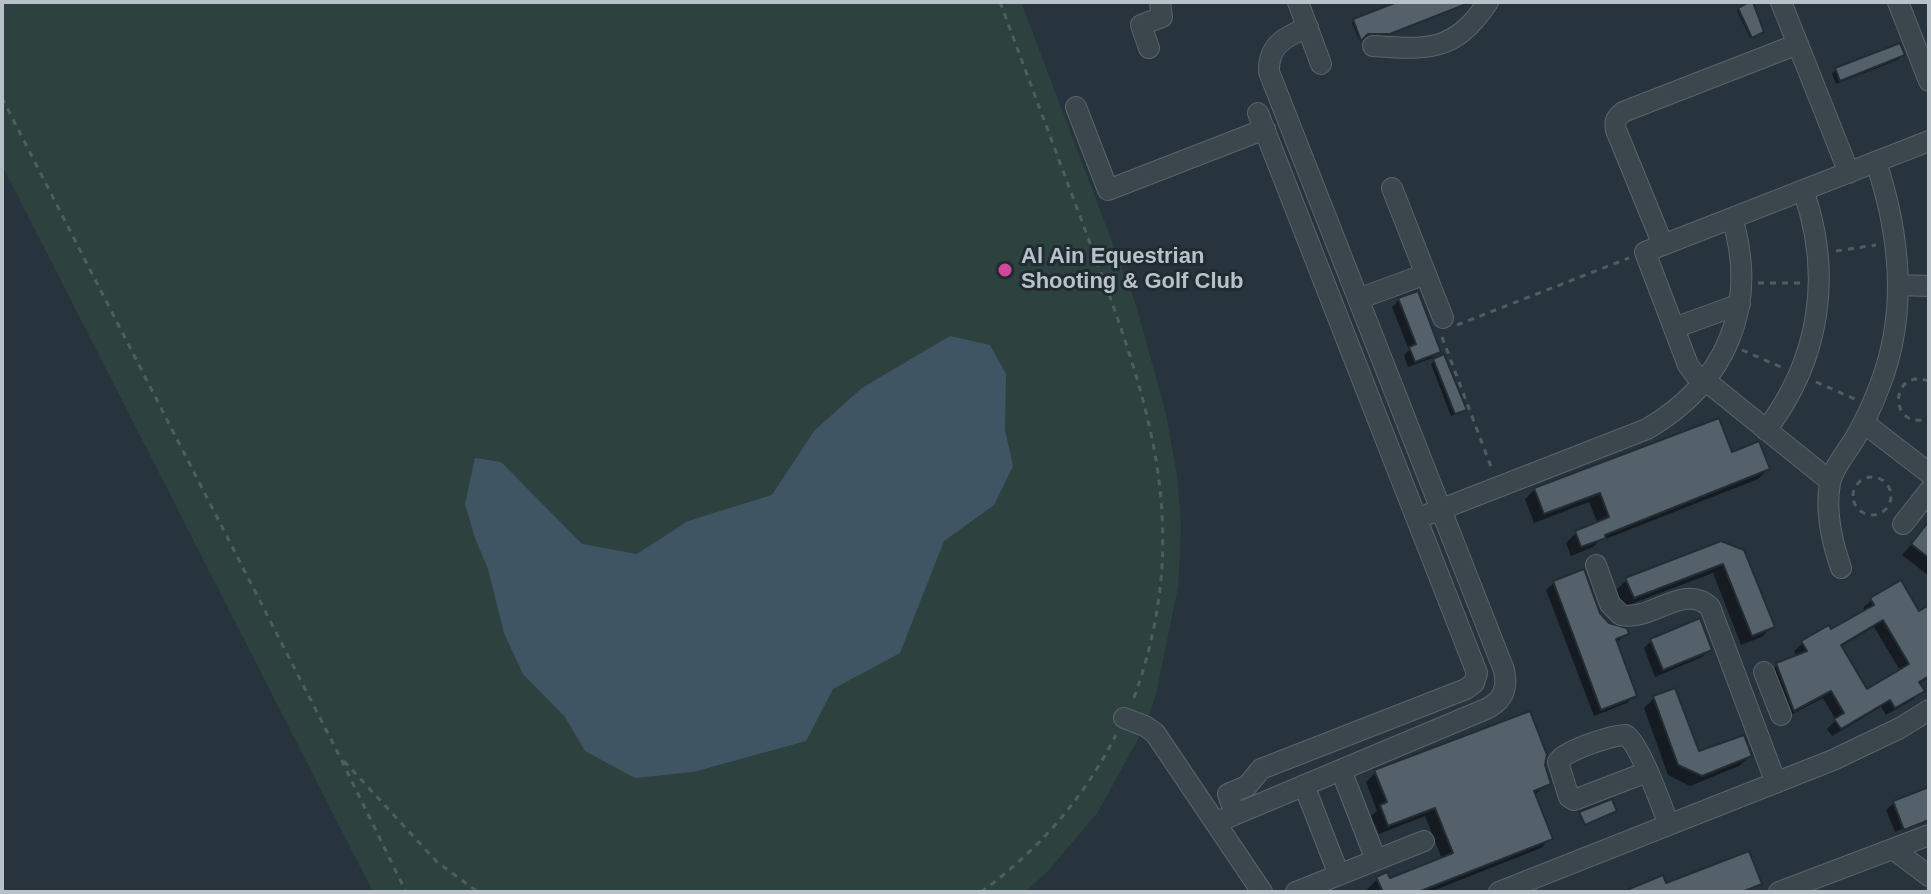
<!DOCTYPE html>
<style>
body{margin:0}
#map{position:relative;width:1931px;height:894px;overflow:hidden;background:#28343d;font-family:Arial,sans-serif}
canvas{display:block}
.frame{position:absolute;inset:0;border:4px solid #b8c1c8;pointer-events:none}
</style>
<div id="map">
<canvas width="1931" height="894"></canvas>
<div class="frame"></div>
</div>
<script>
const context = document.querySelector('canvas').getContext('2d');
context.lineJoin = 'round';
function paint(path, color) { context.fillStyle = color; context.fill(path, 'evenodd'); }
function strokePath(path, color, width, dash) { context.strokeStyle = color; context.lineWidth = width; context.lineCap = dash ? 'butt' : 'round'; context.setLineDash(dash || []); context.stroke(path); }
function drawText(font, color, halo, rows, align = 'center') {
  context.font = font + ' Arial,sans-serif'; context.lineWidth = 6; context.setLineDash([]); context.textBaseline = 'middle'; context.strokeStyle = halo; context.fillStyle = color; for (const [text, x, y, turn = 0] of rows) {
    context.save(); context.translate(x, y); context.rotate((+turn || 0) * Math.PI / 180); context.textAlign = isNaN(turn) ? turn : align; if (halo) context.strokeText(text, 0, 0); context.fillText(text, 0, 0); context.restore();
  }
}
paint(new Path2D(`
 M2 2H1021L1136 305 1166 414 1177 475 1181 527 1178 587 1156 694 1145 726 1098 812 1048 871 1025 892H373L2 165Z`), '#2d423f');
paint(new Path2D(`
 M950 336 990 345 1006 374 1005 430 1013 466 994 505 944 541 900 653 833 689 806 741 693 772 635 778 585 751 565 717 523 674 504 633 488 569 475 538 465 504 475 458 501 462 582 544 637 554 688 521 772 495 814 431 862 388Z`), '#405564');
paint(new Path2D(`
 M1402 2H1469L1386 35H1364L1359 40 1352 23 1354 21Z
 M1739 9 1760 34 1750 38 1737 11Z
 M1903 55 1898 60 1836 84 1832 74 1836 69Z
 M1399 300 1439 351 1432 358 1408 367 1404 355 1409 350 1392 307Z
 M1434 361 1465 409 1461 412 1451 416 1431 364Z
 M1731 454 1768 469 1758 479 1598 542 1593 547 1571 556 1566 543 1576 533 1598 524 1589 502 1534 523 1525 499 1535 489Z
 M1929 524V576L1902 555Z
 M1721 543 1772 626 1762 637 1741 645 1713 573 1623 607 1616 590 1627 580Z
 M1554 583 1599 614 1608 624 1627 634 1615 643 1634 696 1627 703 1594 716 1546 590Z
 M1872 600 1918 614 1929 608V678L1918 684 1922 690 1914 699 1886 715 1881 707 1832 736 1827 729 1836 720 1823 698 1785 718 1769 673 1777 665 1798 657 1794 651 1803 643 1831 632 1865 612 1863 608ZM1874 627 1901 672 1866 692 1840 647Z
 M1651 641 1710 650 1702 657 1655 677 1644 648Z
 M1654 698 1698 754 1750 756 1739 766 1690 786 1668 775 1644 708Z
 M1543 765 1549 783 1533 796 1550 838 1541 848 1430 892H1365L1377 879 1389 881 1442 859 1425 816 1379 834 1371 816 1377 811 1366 782 1376 772Z
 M1929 789V818L1895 832 1886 810 1894 803Z`), '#0007');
const building = new Path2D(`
 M1397 2H1469V3L1390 34H1368L1361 41 1353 19Z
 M1749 2H1753L1764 32 1752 38 1738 8Z
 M1900 43 1905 55 1840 81 1835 68Z
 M1418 291 1441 352 1415 362 1409 347 1416 344 1398 298Z
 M1444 354 1467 410 1455 414 1433 359Z
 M1719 418 1732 452 1759 441 1770 469 1605 535 1606 538 1581 547 1575 531 1609 517 1600 493 1544 514 1534 488Z
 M1929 521V558L1911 544Z
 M1721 541 1744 550 1775 627 1752 636 1723 564 1634 598 1625 578Z
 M1584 569 1600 613 1609 623 1627 628 1629 634 1616 639 1637 696 1601 710 1553 581Z
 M1901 580 1919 611 1929 605V676L1919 682 1925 691 1895 708 1890 700 1841 729 1834 719 1844 713 1831 691 1794 711 1776 663 1807 651 1801 641 1829 625 1831 629 1874 605 1870 598ZM1883 620 1909 664 1867 689 1841 645Z
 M1700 618 1712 650 1663 670 1650 639Z
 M1675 688 1699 751 1744 735 1752 756 1702 776 1678 765 1653 696Z
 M1530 711 1547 755 1545 765 1551 784 1534 791 1553 839 1418 892H1383L1376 877 1387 872 1390 878 1453 853 1435 808 1388 826 1380 805 1387 802 1374 770Z
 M1929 787V820L1904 830 1893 801Z
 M1612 799 1617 811 1585 825 1579 812Z
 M1749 851 1762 884 1742 892H1622L1663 875 1666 883Z`);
paint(building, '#54616a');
strokePath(building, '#232d34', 2);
const minor = new Path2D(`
 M1298 2 1321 64
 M1781 2 1849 173
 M1898 2 1929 81
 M1373 46C1428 50 1455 52 1488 2
 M1149 48 1141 25 1162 17 1160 2
 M1076 107 1108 190 1265 129
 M1392 188 1443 318
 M1663 245 1616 130C1614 121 1616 118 1623 112L1798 44
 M1898 285 1929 286
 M1358 299 1426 274
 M1674 328 1740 304
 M1706 381 1830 481
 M1703 385 1688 365 1645 252 1929 141
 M1864 423 1929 473
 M1766 430C1820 360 1833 274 1803 190
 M1429 514 1647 429C1726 383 1759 306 1732 218
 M1903 524 1929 491
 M1596 565 1610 604 1621 615C1651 622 1684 582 1710 607L1776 783
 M1841 568C1832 542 1825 511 1830 483 1833 468 1846 453 1854 440 1864 423 1873 404 1880 385 1908 313 1900 234 1876 162
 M1764 672 1781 715
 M1124 718 1145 726 1155 733 1262 892
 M1341 770 1376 860
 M1647 772 1574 800 1569 797 1558 762C1563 751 1612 735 1626 735 1641 746 1661 805 1669 825
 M1304 785 1339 875
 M1235 814 1228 794 1247 786 1261 769 1466 689 1474 683 1477 673 1258 113
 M1217 822 1486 709C1503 701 1508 688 1504 670L1269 72C1268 45 1285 37 1308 27
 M1893 849 1929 876
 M1296 892 1424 841
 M1499 892 1833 760 1900 728 1929 710
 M1779 892 1929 835`);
strokePath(minor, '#5a646b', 22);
strokePath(new Path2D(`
 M1000 2C1029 80 1058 157 1087 235 1148 398 1197 529 1132 703
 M2 98 340 757 406 892
 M1836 251 1876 245
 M1758 283H1803
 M1457 325 1629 258
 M1442 337 1493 472
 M1742 350 1783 368
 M1929 381C1888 367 1889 433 1929 418
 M1816 382 1857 400
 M1853 496a19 19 0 1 1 38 0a19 19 0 1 1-38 0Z
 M344 761 437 862 478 892
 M981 892C1038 851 1084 798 1116 735`), '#4c5f5e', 3, [6, 6]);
strokePath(minor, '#3c464d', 20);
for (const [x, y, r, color] of [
 [1005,270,8,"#d1479c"]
]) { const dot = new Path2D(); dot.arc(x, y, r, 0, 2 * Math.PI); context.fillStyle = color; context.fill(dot); strokePath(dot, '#212b32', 3); }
drawText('bold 22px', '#b8c1c8', '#212b32', [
 ["Al Ain Equestrian",1021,257],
 ["Shooting & Golf Club",1021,282]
], 'left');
</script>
